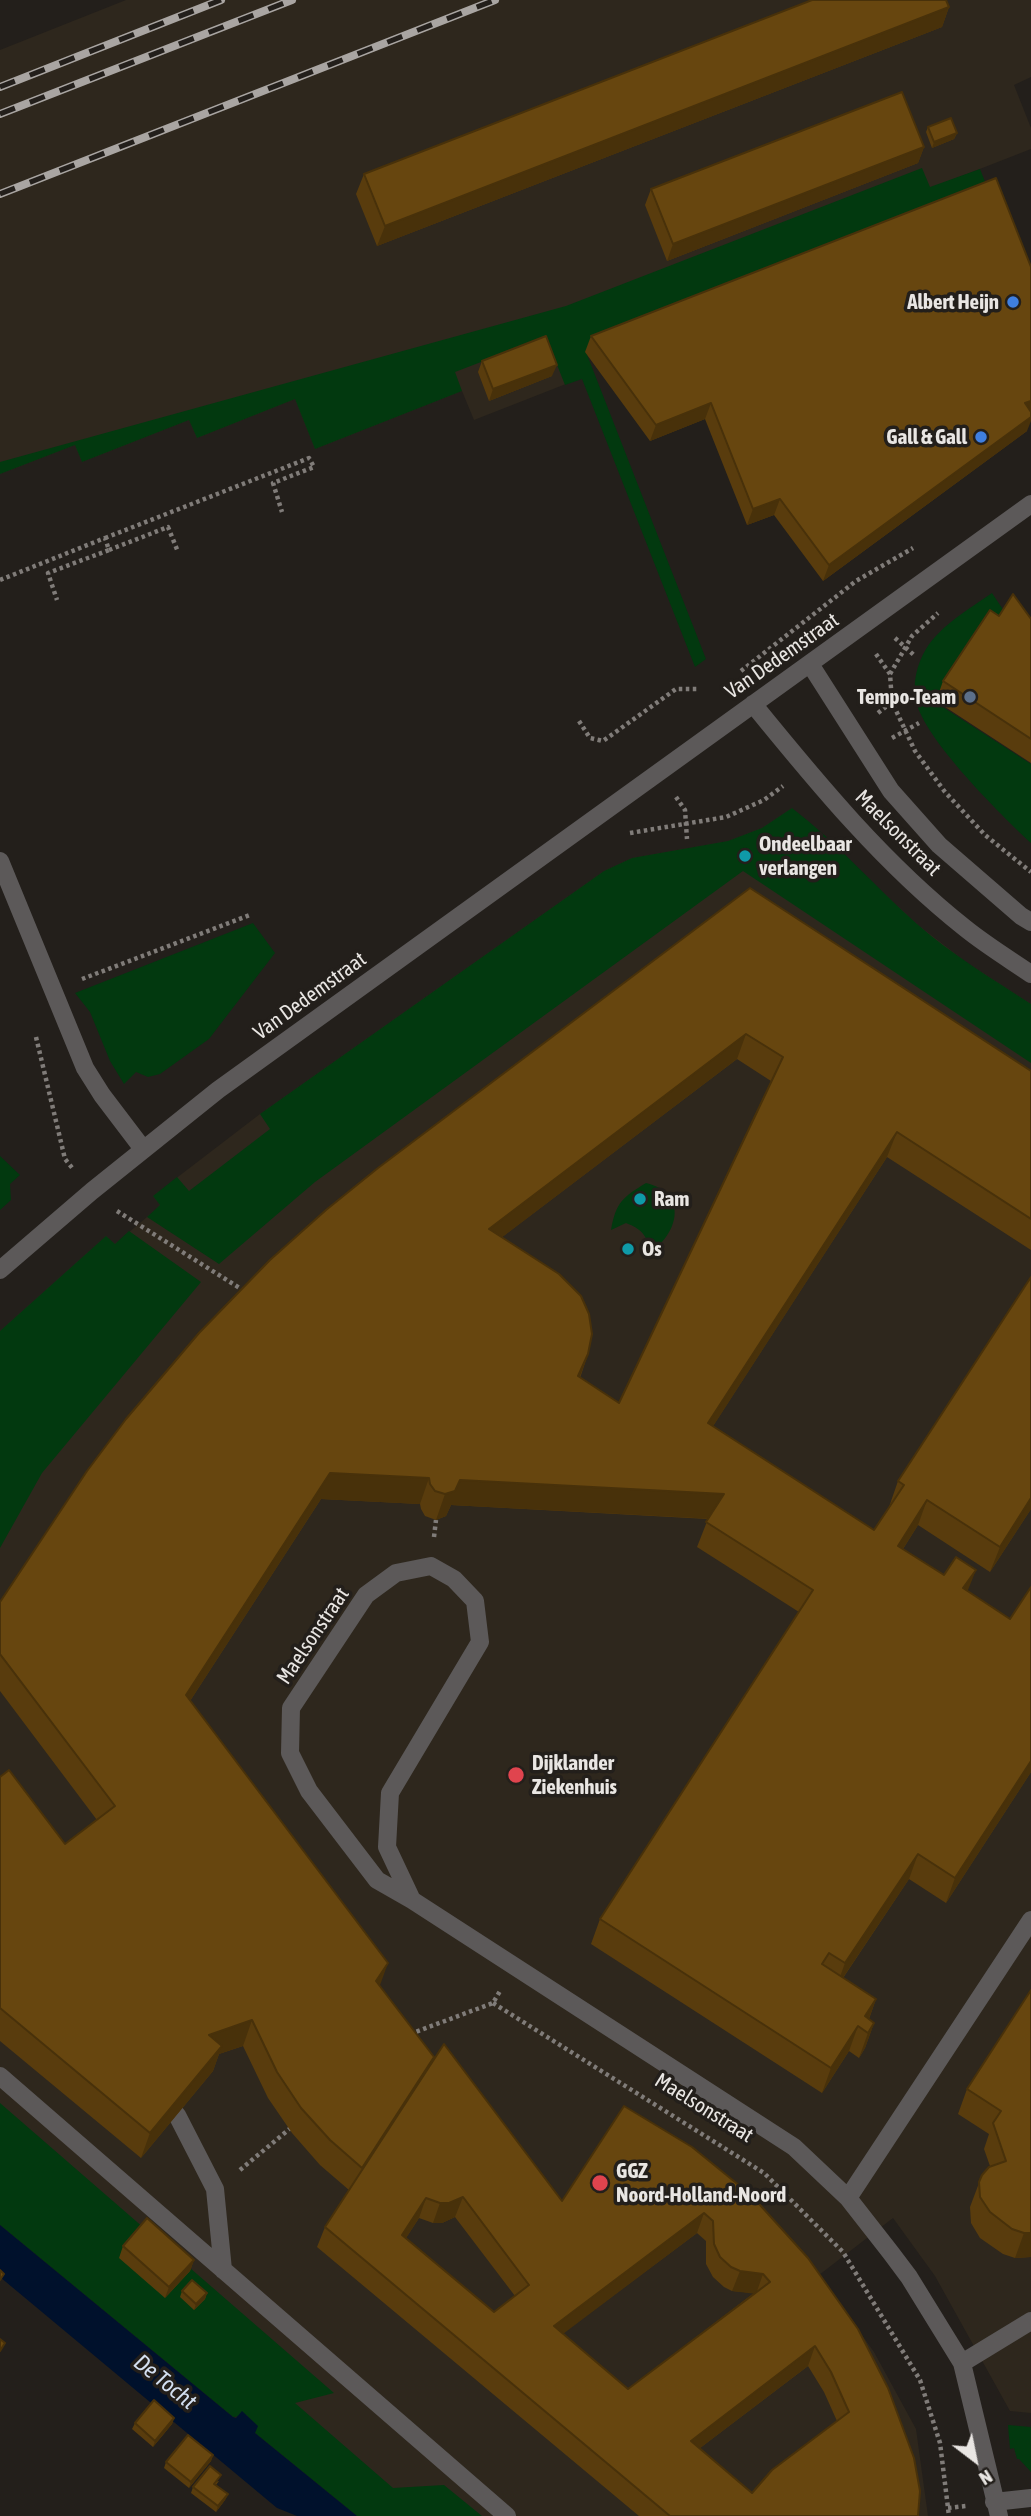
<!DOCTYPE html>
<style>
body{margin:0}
#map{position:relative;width:1031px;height:2516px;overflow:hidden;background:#231f1b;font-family:"Asap Condensed",sans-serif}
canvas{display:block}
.north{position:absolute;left:940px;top:2425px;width:70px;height:70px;-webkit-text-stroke:5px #231f1b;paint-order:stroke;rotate:148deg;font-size:19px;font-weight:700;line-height:28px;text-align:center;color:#e9e6e3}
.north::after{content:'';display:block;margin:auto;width:24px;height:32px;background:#e9e6e3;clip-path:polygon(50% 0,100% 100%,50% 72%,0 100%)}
</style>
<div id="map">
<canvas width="1031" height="2516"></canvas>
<div class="north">N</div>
</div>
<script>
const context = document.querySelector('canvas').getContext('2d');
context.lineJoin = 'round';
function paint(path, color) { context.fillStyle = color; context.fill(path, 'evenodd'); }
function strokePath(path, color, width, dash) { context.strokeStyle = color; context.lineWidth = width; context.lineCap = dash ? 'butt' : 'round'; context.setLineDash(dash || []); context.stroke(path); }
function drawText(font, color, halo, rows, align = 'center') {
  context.font = font + ' "Asap Condensed",sans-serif'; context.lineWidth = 7; context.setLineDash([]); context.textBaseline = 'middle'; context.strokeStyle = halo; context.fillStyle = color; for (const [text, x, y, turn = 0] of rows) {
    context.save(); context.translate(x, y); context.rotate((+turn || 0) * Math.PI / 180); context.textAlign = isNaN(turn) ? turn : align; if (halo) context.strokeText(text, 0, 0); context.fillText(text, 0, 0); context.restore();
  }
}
paint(new Path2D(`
 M126 0H1031V77L1014 85 1031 128V149L575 327 594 373 474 420 462 391 315 449 295 399 197 438 189 420 82 462 75 445 0 474V50Z
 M792 808 918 925 966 962 1031 1004V2413L1010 2411 935 2276 893 2218 819 2275 874 2352 916 2429 928 2516H361L0 2224V1331L106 1236 115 1244 147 1217 160 1205 153 1196 260 1114 604 871 632 858 728 841 762 828Z`), '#2e271d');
paint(new Path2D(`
 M922 168 930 187 980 169 990 194 586 352 706 659 695 667 582 379 565 385 546 337 455 372 462 391 315 449 295 399 197 438 189 420 82 462 75 445 0 474V462L566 306Z
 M992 593 1006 614 991 636 978 628V630L981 632 935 702 1031 764V843C1001 815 924 739 916 701 912 684 917 664 926 649 941 625 969 609 992 593Z
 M792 808C838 843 874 886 917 924 952 955 993 979 1031 1004V1063L743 871 315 1182 219 1264 147 1217 160 1205 153 1196 177 1177 189 1191 270 1129 260 1114 604 871 632 858 728 841 762 828Z
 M253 923 275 953 209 1039 160 1074 148 1077 136 1072 124 1084 110 1061 90 1012 75 993Z
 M0 1156 20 1175 10 1184 11 1200 0 1210Z
 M646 1183C687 1193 680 1231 651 1252 647 1236 642 1229 626 1223L611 1230C616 1202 623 1197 646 1183Z
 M129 1231 201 1282 42 1473 0 1548V1331L106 1236 115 1244Z
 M0 2103 334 2393 295 2403 393 2488 444 2485 482 2516H357L255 2433 247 2415 233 2417 0 2225Z
 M1008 2425 1031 2427V2472L1019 2459H1017L1014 2448 1010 2449Z`), '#02390f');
paint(new Path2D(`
 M0 2225 233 2417 236 2418 242 2411 258 2426 255 2433 357 2516H297L277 2508 0 2277Z`), '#00112c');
strokePath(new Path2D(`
 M105 538 309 458 314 467 273 483 282 512
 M109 550 168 527 178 552
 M0 580 105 538 109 550 48 573 57 600
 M895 638 915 656
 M876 654 890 674 892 702 915 751 945 792 985 835 1031 872
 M741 671 856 581 913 548
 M890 674 912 636 938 613
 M878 713 892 702
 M579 721 590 738 603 741 676 689H697
 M892 738 919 723
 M676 797 685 810 687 839
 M630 833 726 817 764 800 783 786
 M82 979 250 915
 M36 1037 65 1159 73 1169
 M117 1211 246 1292
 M434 1537 436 1520
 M493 2003 764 2173 843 2252 920 2380 940 2443 949 2516
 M410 2034 493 2003 500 1991
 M240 2170 293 2126
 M948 2508 966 2506`), '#807c79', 4.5, [3.5, 3.5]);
strokePath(new Path2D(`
 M810 664 891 791 939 845 1021 916 1031 922
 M753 704C818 784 884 864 965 928 986 945 1009 959 1031 974
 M0 861 85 1068 102 1095 143 1149
 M0 1270 92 1191 218 1090 1031 504
 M412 1900 387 1847 390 1793 480 1642 475 1601 454 1579 431 1566 396 1573 366 1595 291 1708 290 1753 309 1791 377 1880 412 1900 794 2147 848 2198 891 2253 909 2277 962 2363 999 2516
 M0 2076 507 2516
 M177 2115 215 2189 223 2270
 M848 2198 1031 1920
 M962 2363 1031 2321
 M994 2502 1031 2498`), '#5c5959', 18);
const rail = new Path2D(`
 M0 87 221 0
 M0 114 292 0
 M0 194 495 0`);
strokePath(rail, '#a9a5a2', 8);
strokePath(rail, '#231f1b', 5, [16]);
paint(new Path2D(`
 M949 7 942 27 377 246 356 194 364 174Z
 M928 127 957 133 954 139 932 148 926 132Z
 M924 147 918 163 667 261 645 205 651 189Z
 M591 336 1027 431 823 581 774 515 747 525 705 419 650 441 585 352Z
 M482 361 552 376 489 401 478 372Z
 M999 616 1031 619V763L936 701 943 681Z
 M750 888 1031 1071V1250L887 1157 713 1426 874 1530 889 1507 898 1481 1031 1509 990 1572 918 1525 903 1549 968 1591 1031 1772 946 1903 909 1879 843 1978 876 1999 869 2019 874 2023 865 2048 859 2058 849 2051 822 2093 591 1944 600 1919 799 1612 697 1547 708 1519 451 1505 446 1516 436 1520 425 1516 421 1509 420 1504 321 1499 190 1701 380 1986 432 2062 562 2201 751 2195 918 2516H639L317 2247 325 2227 349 2190 320 2165 292 2133 268 2098 243 2046 219 2054 213 2071 141 2158 0 2041V1777L65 1844 97 1820 0 1691V1602ZM737 1059 771 1081 619 1403 580 1378 588 1354 502 1237ZM455 2217 515 2296 494 2312 406 2238 419 2218 433 2223H442ZM697 2233 706 2241V2264L713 2277 724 2287 732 2291 754 2293 628 2389 563 2333ZM808 2366 824 2392 837 2421 752 2493 700 2448Z
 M1031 1990V2257L1015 2258 1003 2254 980 2238 971 2223 970 2207 982 2175 990 2166 984 2149 989 2134 958 2114 967 2089Z
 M123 2246 194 2260 190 2271 165 2298 119 2258Z
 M182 2291 207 2293 205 2299 194 2310 180 2297Z
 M174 2418 172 2424 153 2447 132 2429 135 2423Z
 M213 2455 211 2461 189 2488 164 2468 166 2462Z
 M219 2481 216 2485 228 2494 225 2500 216 2512 191 2493 193 2487Z`), '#593c0d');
paint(new Path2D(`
 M949 7 942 27 377 246 385 226Z
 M957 133 954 139 932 148 934 142Z
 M924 147 918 163 667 261 673 244Z
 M557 365 552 376 489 401 493 389Z
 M1031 401V415L1025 403Z
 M711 403 705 419 650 441 656 425Z
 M1031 417V421L1027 431 823 581 829 565Z
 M780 499 774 515 747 525 753 509Z
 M746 1034 737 1059 480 1254 489 1229Z
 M897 1132 887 1157 699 1448 708 1423Z
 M588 1354 579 1379 578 1376Z
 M330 1473 429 1478 420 1504 321 1499 177 1721 186 1695Z
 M460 1480 724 1494 715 1519 451 1505 446 1516 436 1520 445 1494Z
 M1031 1498V1509L990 1572 1000 1547Z
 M927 1500 918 1525 889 1571 898 1546Z
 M976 1570 966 1595 963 1588Z
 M1031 1761V1772L946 1903 955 1878Z
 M918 1854 909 1879 836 1988 845 1963Z
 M388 1963 379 1988 376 1981Z
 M876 1999 867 2024 865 2016Z
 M252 2020 243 2046 219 2054 213 2071 141 2158 150 2133 209 2035Z
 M874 2023 865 2048 859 2058 868 2033Z
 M858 2026 849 2051 822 2093 831 2068Z
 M463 2197 455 2217 442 2223H433L440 2203Z
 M426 2198 419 2218 395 2255 402 2235Z
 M704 2213 697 2233 547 2346 554 2326Z
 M1024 2233H1031V2257L1015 2258Z
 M194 2260 190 2271 165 2298 169 2287Z
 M740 2271 763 2274 756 2294 732 2291Z
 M207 2293 205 2299 194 2310 196 2304Z
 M815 2346 808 2366 683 2461 691 2441Z
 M174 2418 172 2424 153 2447 155 2441Z
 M213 2455 211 2461 189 2488 191 2482Z
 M228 2494 225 2500 216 2512 218 2506Z`), '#48310a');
const building = new Path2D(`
 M812 0H946L949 7 385 226 364 174Z
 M902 92 924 147 673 244 651 189Z
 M951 118 957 133 934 142 928 127Z
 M996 178 1031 267V401L1025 403 1031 412V417L829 565 780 499 753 509 711 403 656 425 591 336Z
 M546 336 557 365 493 389 482 361Z
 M1013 594 1031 619V739L943 681 990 610 999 616Z
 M750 888 1031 1071V1219L897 1132 708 1423 874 1530 904 1485 898 1481 1031 1277V1498L1000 1547 927 1500 898 1546 944 1575 956 1557 976 1570 963 1588 1010 1619 1031 1587V1761L955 1878 918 1854 845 1963 829 1953 822 1964 876 1999 865 2016 874 2023 868 2033 858 2026 831 2068 600 1919 813 1590 706 1522 724 1494 460 1480 455 1491 445 1494 435 1491 430 1484 429 1478 330 1473 186 1695 388 1963 376 1981 434 2057 362 2168 330 2140 301 2108 277 2072 252 2020 209 2035 222 2046 150 2133 0 2008V1777L9 1770 65 1844 115 1806 0 1654V1602L87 1471 126 1419 199 1333 270 1260 326 1210 378 1168ZM746 1034 783 1057 619 1403 578 1376 588 1354 592 1334 589 1314 581 1296 559 1274 489 1229Z
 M1031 1990V2233H1024L1012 2229 990 2212 980 2197 979 2182 982 2175 989 2167 1006 2161 993 2123 1001 2111 967 2089Z
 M444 2044 562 2201 624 2106 692 2147 751 2195 808 2258 858 2329 888 2388 914 2458 920 2491 918 2516H670L325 2227ZM463 2197 529 2285 494 2312 402 2235 426 2198 440 2203H449ZM704 2213 713 2221 714 2244 720 2257 731 2267 740 2271 763 2274 770 2282 628 2389 554 2326ZM815 2346 831 2372 849 2412 772 2470 752 2493 691 2441Z
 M147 2218 194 2260 169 2287 123 2246Z
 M0 2270 4 2274 0 2280Z
 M192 2280 207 2293 196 2304 182 2291Z
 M0 2339 5 2343 0 2351Z
 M154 2400 174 2418 155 2441 135 2423Z
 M188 2435 213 2455 191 2482 166 2462Z
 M210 2466 221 2475 214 2484 228 2494 218 2506 193 2487Z`);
paint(building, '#67460f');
strokePath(building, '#48310a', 2);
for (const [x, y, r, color] of [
 [1013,302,7,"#3f7fe0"],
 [981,437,7,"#3f7fe0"],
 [970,697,7,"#5c6f8a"],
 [745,856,7,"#0f9aa8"],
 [640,1199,7,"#0f9aa8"],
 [628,1249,7,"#0f9aa8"],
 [516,1775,9,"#e0444e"],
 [600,2183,9,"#e0444e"]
]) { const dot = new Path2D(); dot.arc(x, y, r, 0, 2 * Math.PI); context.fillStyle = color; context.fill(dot); strokePath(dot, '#231f1b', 2.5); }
drawText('bold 21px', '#e9e6e3', '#231f1b', [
 ["Albert Heijn",999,302,"right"],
 ["Gall & Gall",967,437,"right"],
 ["Tempo-Team",956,697,"right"],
 ["Ondeelbaar",759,844],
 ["verlangen",759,868],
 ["Ram",654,1199],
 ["Os",642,1249],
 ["Dijklander",532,1763],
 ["Ziekenhuis",532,1787],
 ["GGZ",616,2171],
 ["Noord-Holland-Noord",616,2195]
], 'left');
drawText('21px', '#e9e6e3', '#231f1b', [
 ["Van Dedemstraat",782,656,-35],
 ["Maelsonstraat",898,833,45],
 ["Van Dedemstraat",310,996,-36],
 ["Maelsonstraat",313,1636,-56],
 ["Maelsonstraat",704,2108,32]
]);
drawText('italic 23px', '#d3dff0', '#231f1b', [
 ["De Tocht",165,2382,39]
]);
</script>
